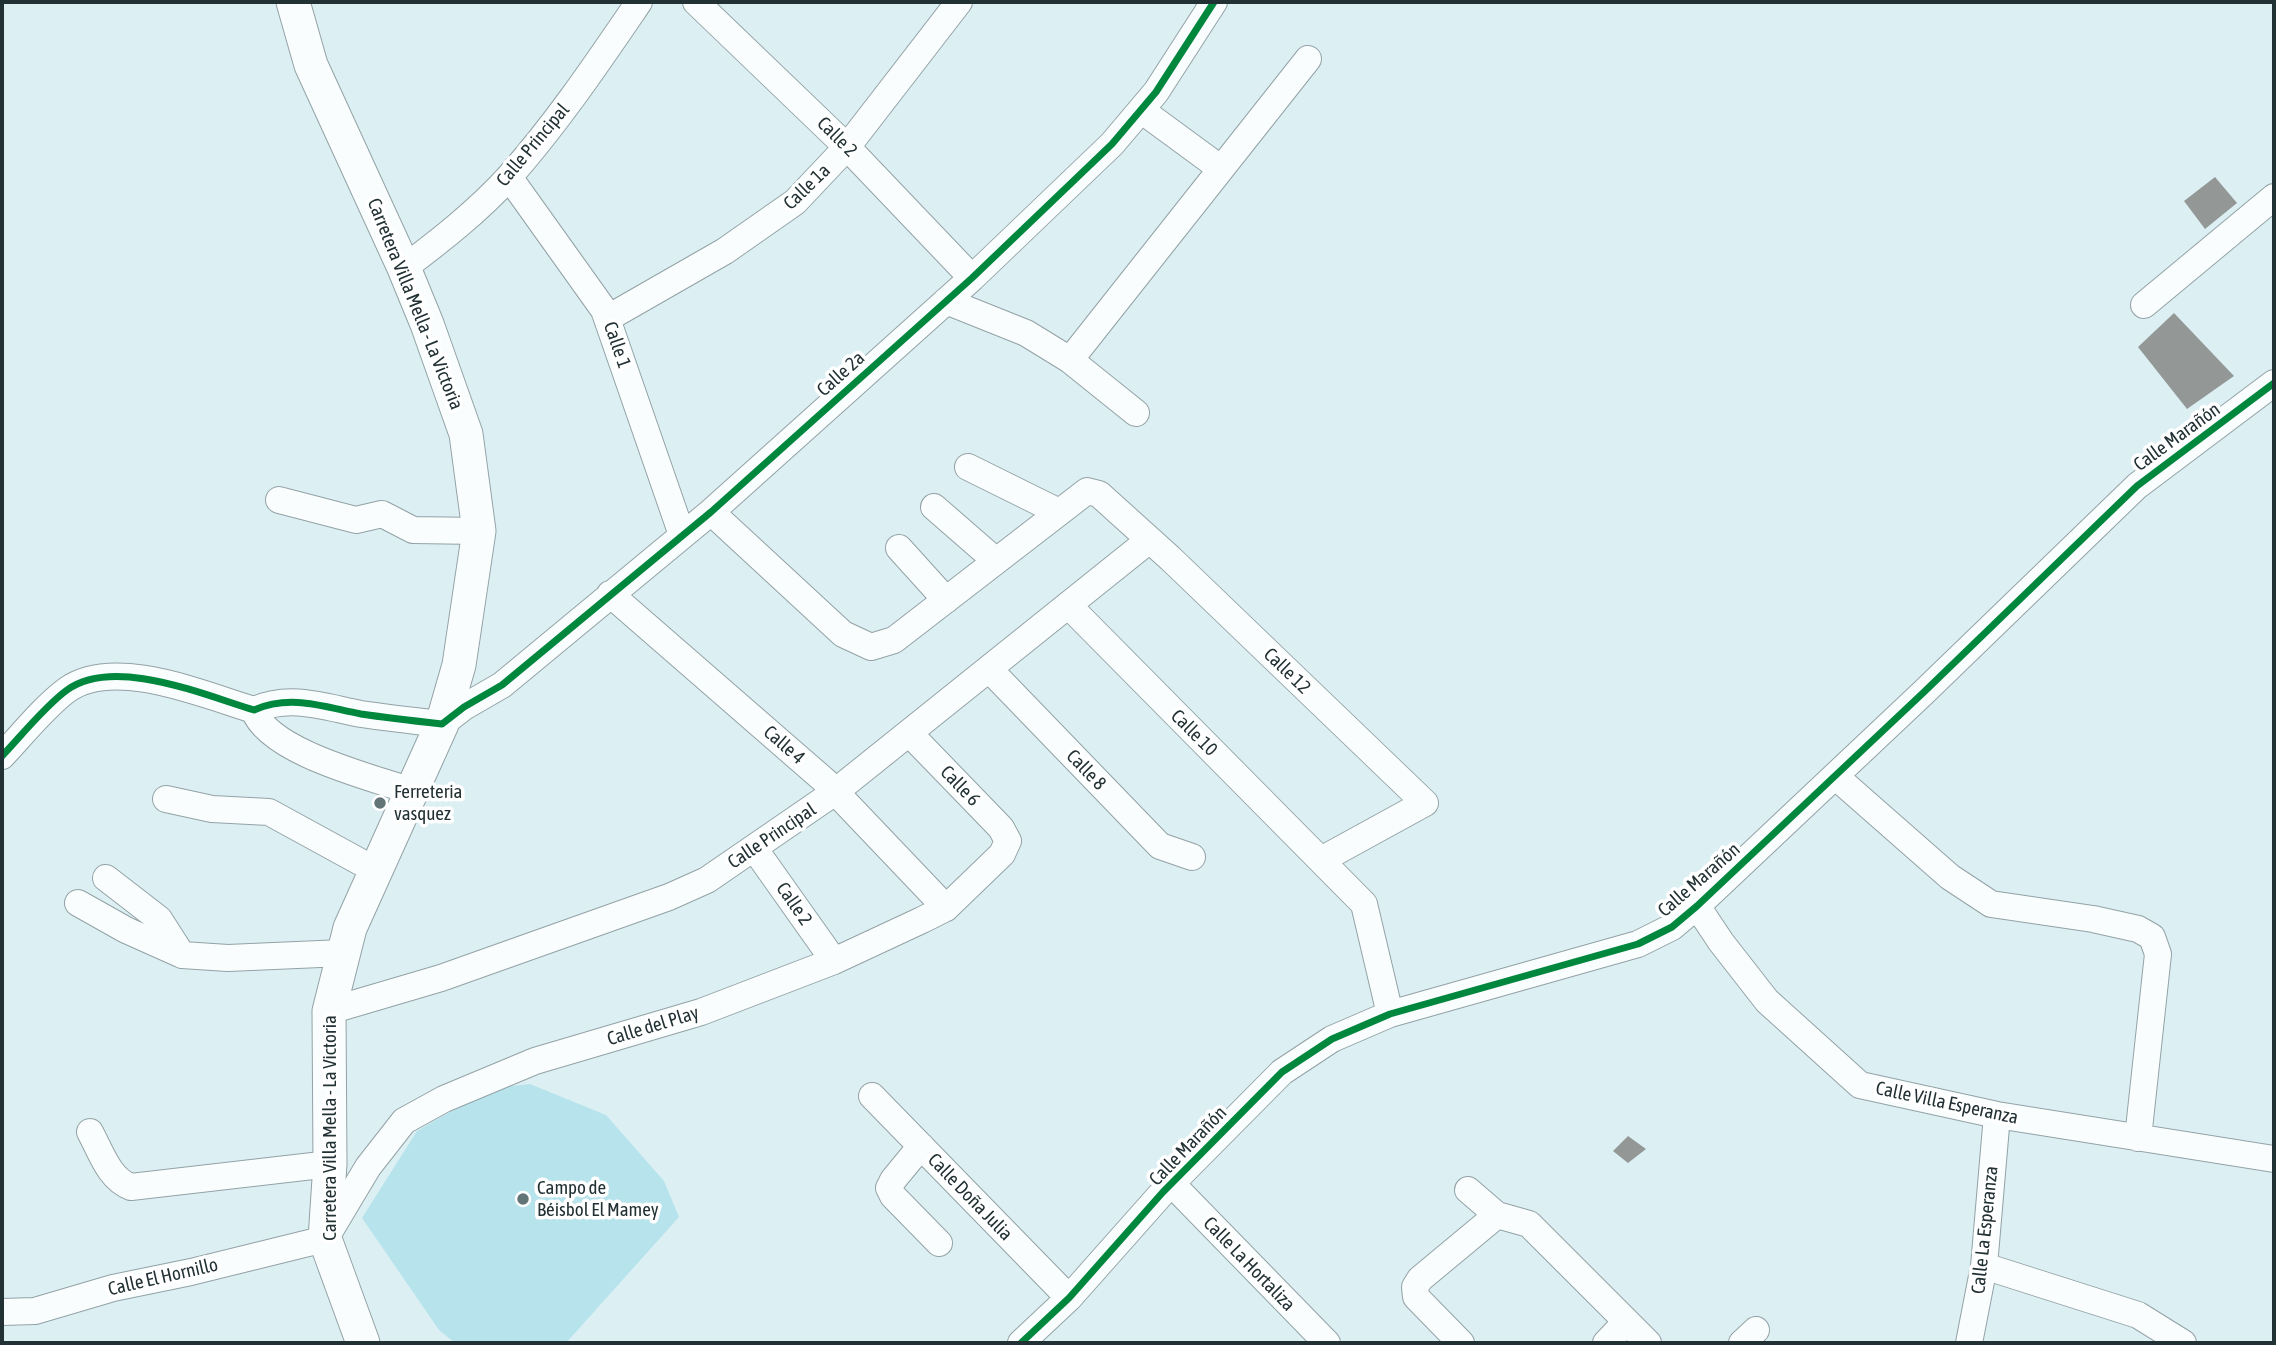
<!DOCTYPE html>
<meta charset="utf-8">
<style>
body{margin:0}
#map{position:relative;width:2276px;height:1345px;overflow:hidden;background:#dcf0f4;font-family:"Asap Condensed",sans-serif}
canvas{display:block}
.frame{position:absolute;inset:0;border:4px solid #223134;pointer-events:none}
</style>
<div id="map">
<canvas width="2276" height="1345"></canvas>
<div class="frame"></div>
</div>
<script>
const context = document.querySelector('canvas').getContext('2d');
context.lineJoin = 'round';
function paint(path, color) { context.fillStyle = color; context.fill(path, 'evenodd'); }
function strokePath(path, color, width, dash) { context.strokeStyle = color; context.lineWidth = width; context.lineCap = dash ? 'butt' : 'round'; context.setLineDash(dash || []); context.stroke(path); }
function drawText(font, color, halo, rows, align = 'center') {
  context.font = font + ' "Asap Condensed",sans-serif'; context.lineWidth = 7; context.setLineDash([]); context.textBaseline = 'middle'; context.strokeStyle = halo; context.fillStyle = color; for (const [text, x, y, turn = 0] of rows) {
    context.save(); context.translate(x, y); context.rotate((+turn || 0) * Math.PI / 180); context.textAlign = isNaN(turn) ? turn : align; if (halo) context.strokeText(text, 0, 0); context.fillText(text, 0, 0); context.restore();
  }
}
paint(new Path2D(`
 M530 1084 606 1115 664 1181 679 1217 566 1343H455L439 1330 362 1218 417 1131 492 1088Z`), '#b7e3ec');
paint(new Path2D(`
 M2215 177 2237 203 2205 229 2184 201Z
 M2174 313 2234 376 2187 409 2138 347Z
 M1628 1136 1646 1149 1628 1163 1613 1151Z`), '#939796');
const minor = new Path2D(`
 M696 2 847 147 972 278
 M1141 110 1220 168
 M509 177 604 310 682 535
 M404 268C441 240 477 212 509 177 557 123 598 62 639 2
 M946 301 1026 333 1070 360 1308 59
 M2144 305 2274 197
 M608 318 725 251 795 202 847 147 959 2
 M1070 360 1136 413
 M968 467 1059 512
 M279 500 356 520 382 514 413 530 479 531
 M934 507 996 561
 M711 512 843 634 871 647 894 640 1087 491 1099 494 1171 559 1425 803 1321 860
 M899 548 946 600
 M610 594 825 781 946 908
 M1068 605 1364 904 1390 1014
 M989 669 1160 846 1192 857
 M254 710C268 752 371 777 411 791
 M2 756C21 736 45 706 67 690 114 656 204 695 254 710 291 694 324 707 361 714 388 718 415 721 442 724L464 707 502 685 711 512 972 278 1112 144 1156 92 1214 2
 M1835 776 1950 877 1991 904 2093 919 2138 929 2152 937 2158 954 2138 1138
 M166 799 212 809 269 812 375 870
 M754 848 834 961
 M106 878 159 919 182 955
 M78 903 126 930 182 955 228 958 343 953
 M1697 906 1721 942 1767 1001 1860 1085 1997 1115 2274 1159
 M329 1011 441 978 669 897 707 880 835 792 1148 541
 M872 1096 1069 1298
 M90 1132C101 1152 109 1179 131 1187L330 1164
 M921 1146 893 1180 889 1188 893 1196 939 1243
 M1172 1184 1327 1343
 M1468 1190 1497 1215 1529 1224 1648 1343
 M1984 1266 2138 1315 2183 1343
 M2 1312 35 1311 113 1288 191 1272 325 1239 368 1167 404 1121 444 1099 535 1061 701 1012 834 961 922 920 946 908 1002 854 1008 841 1001 828 909 733
 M1021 1343 1069 1298 1163 1192 1282 1072 1332 1039 1390 1014 1638 944 1672 927 1697 906 1924 692 2137 486 2274 383
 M1461 1343 1416 1297 1415 1287 1420 1279 1497 1215
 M1606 1343 1626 1322
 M1742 1343 1756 1330
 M1969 1343 1984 1266 1997 1115`);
const major = new Path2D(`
 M293 2 311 65 404 268 427 324 466 434 479 531 459 665 442 724 350 928 329 1011 330 1164 325 1239 363 1343`);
strokePath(minor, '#93a2a6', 28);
strokePath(major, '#93a2a6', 35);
strokePath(minor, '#fafdfd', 26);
strokePath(major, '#fafdfd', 33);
strokePath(new Path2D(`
 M2 756C21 736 45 706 67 690 114 656 204 695 254 710 291 694 324 707 361 714 388 718 415 721 442 724L464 707 502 685 711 512 972 278 1112 144 1156 92 1214 2
 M1021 1343 1069 1298 1163 1192 1282 1072 1332 1039 1390 1014 1638 944 1672 927 1697 906 1924 692 2137 486 2274 383`), '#00873e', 7);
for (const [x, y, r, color] of [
 [380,803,7,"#637477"],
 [523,1199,7,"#637477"]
]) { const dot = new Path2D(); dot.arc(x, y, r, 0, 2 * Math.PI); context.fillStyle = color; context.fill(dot); strokePath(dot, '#fff', 2.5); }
drawText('19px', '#223134', '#fff', [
 ["Calle 2",837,137,45],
 ["Calle Principal",533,145,-50],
 ["Calle 1a",807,187,-44],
 ["Carretera Villa Mella - La Victoria",415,304,68],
 ["Calle 1",617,345,71],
 ["Calle 2a",841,374,-42],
 ["Calle Marañón",2177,437,-36],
 ["Calle 12",1287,671,44],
 ["Calle 10",1194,733,45],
 ["Calle 4",784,745,41],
 ["Calle 8",1086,770,46],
 ["Calle 6",960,786,46],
 ["Calle Principal",772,836,-34],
 ["Calle Marañón",1699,880,-41],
 ["Calle 2",794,904,55],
 ["Calle del Play",653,1026,-17],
 ["Calle Villa Esperanza",1947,1103,12],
 ["Carretera Villa Mella - La Victoria",330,1128,-90],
 ["Calle Marañón",1188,1146,-46],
 ["Calle Doña Julia",970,1197,46],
 ["Calle La Esperanza",1985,1230,-84],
 ["Calle La Hortaliza",1249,1264,46],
 ["Calle El Hornillo",163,1277,-13]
]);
drawText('19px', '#223134', '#fff', [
 ["Ferreteria",394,792],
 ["vasquez",394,814],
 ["Campo de",537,1188],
 ["Béisbol El Mamey",537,1210]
], 'left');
</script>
